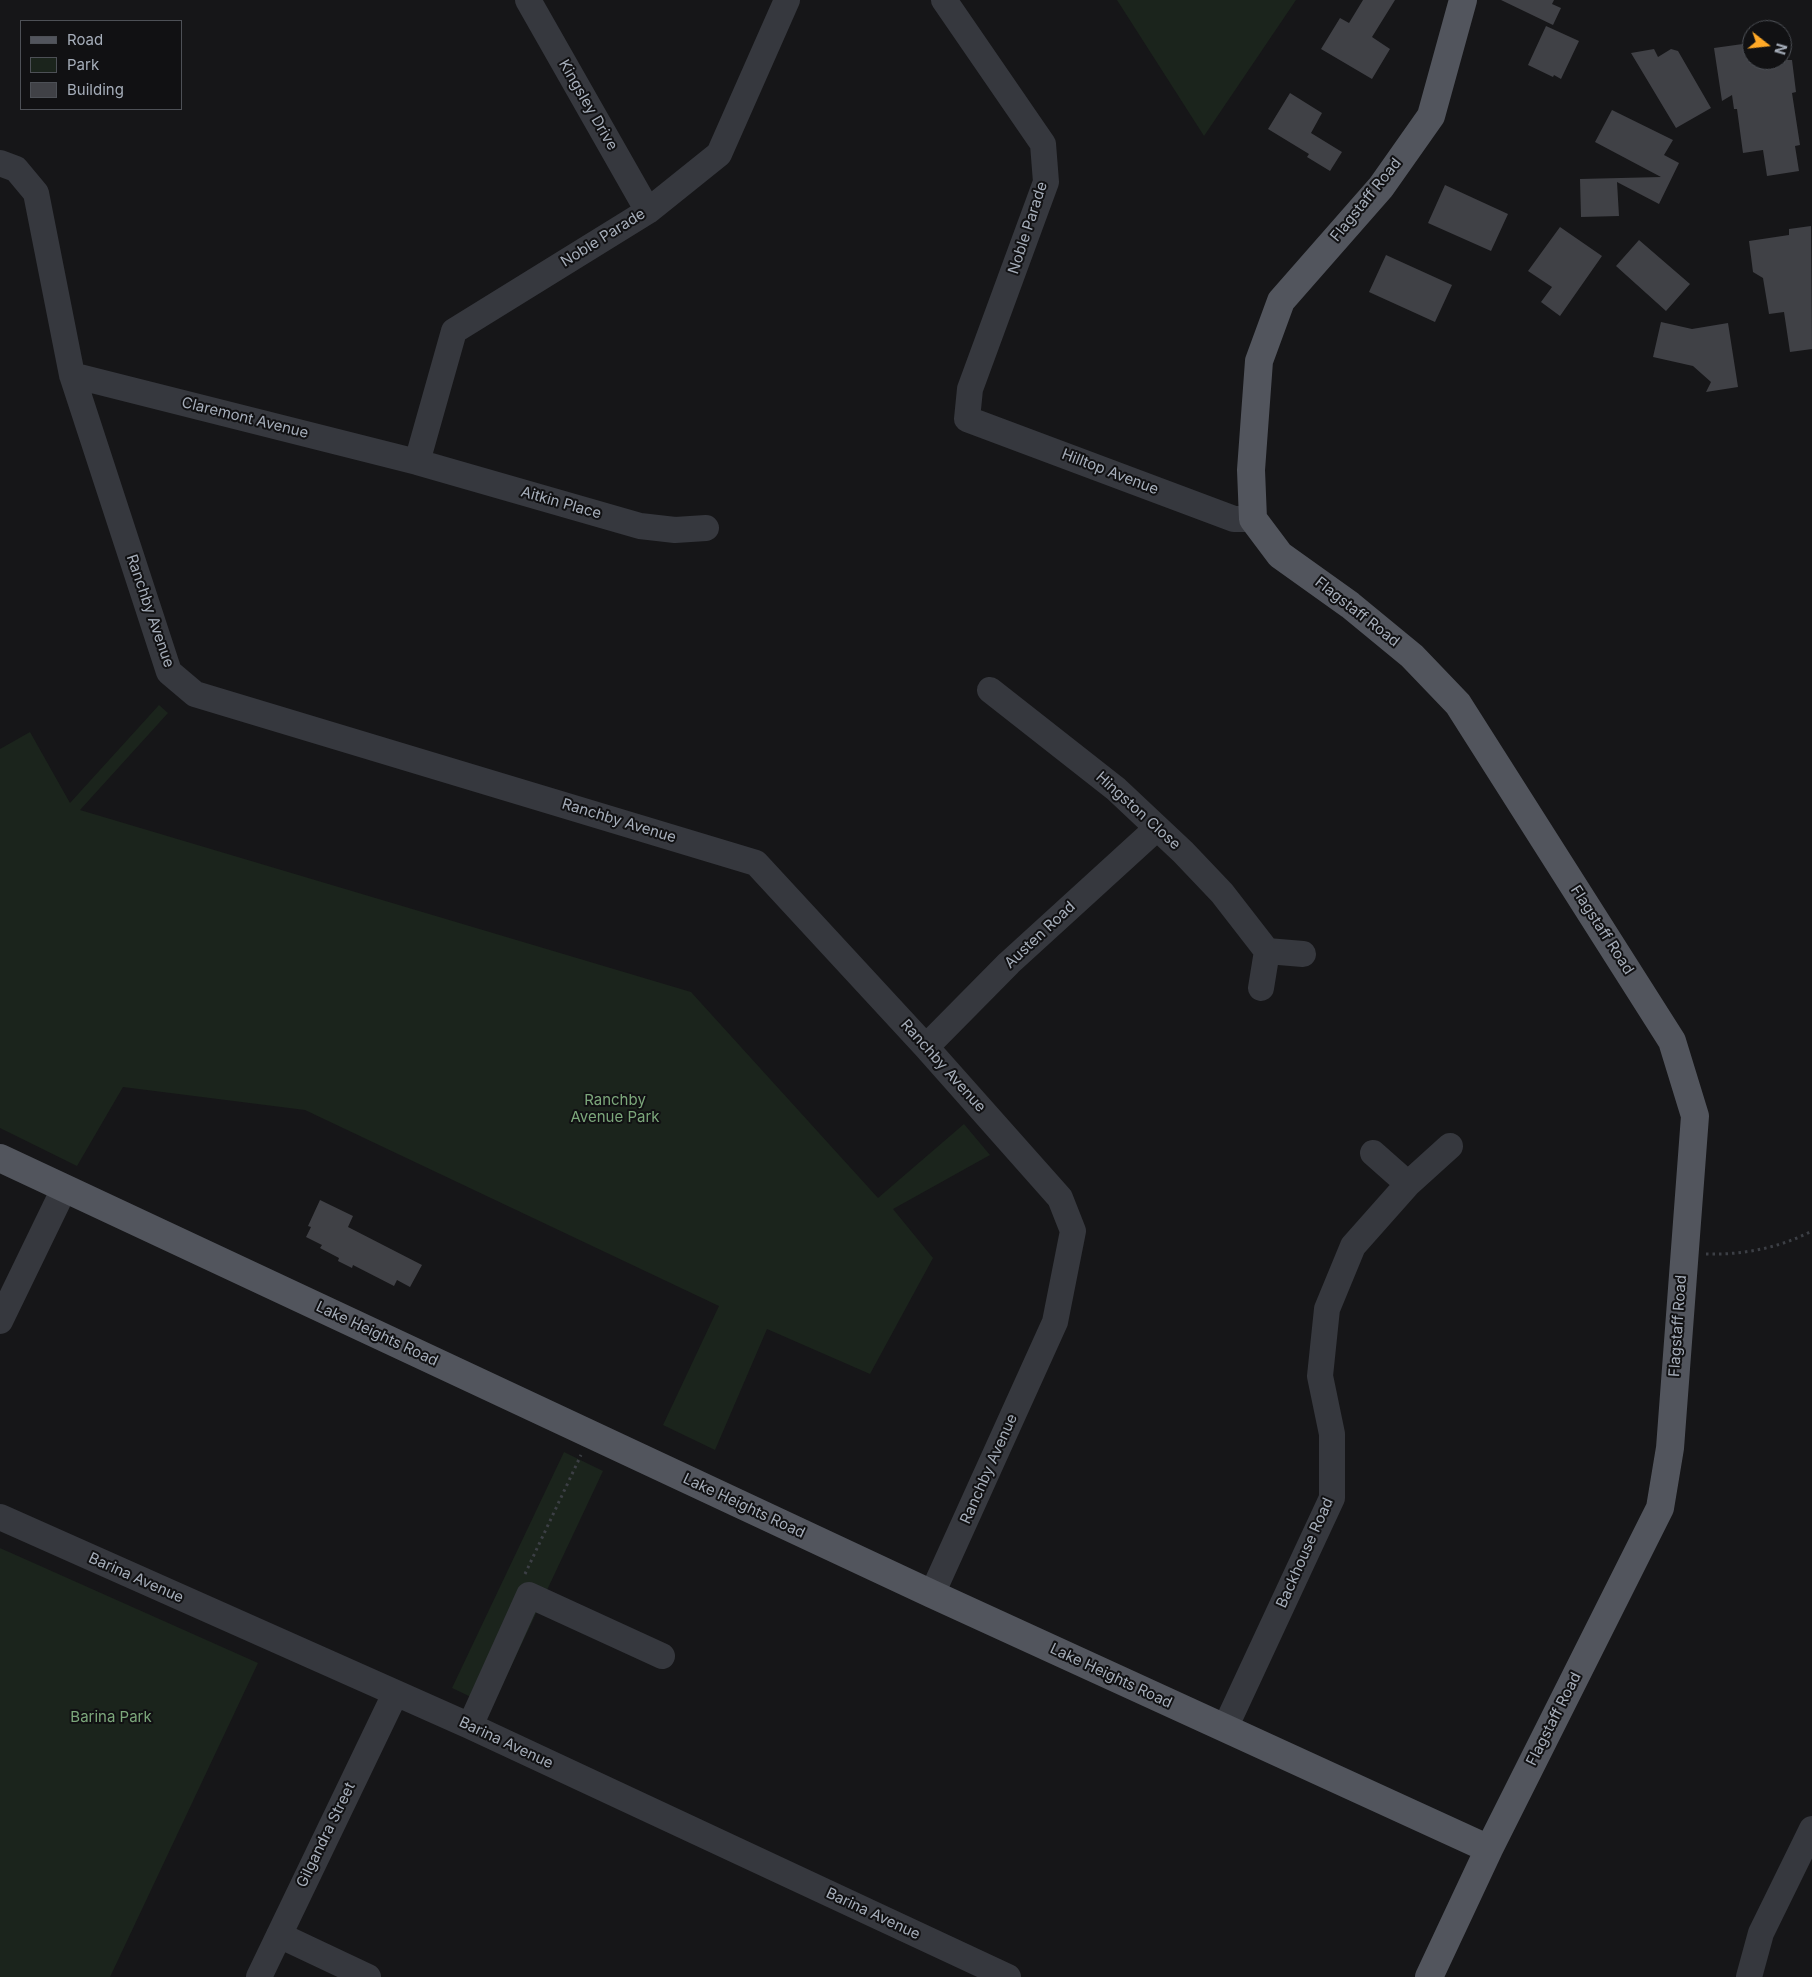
<!DOCTYPE html>
<style>
body{margin:0}
#map{position:relative;width:1812px;height:1977px;overflow:hidden;background:#161618;font-family:Inter,sans-serif}
canvas{display:block}
.legend{position:absolute;left:20px;top:20px;width:162px;height:90px;box-sizing:border-box;background:#111113;border:1px solid #4d5056;margin:0;padding:6px 9px;list-style:none;font-size:15px;color:#a6aeba}
.legend li{display:flex;align-items:center;gap:10px;height:25px}
.legend b{width:25px;border:1px solid #4d5056}
.north{position:absolute;left:1742px;top:20px;width:50px;height:50px;box-sizing:border-box;background:#111113;border:1px solid #4d5056;border-radius:50%;rotate:106deg;font-size:14px;font-weight:700;line-height:20px;text-align:center;color:#a6aeba}
.north::after{content:'';display:block;margin:auto;width:18px;height:22px;background:#ffa927;clip-path:polygon(50% 0,100% 100%,50% 72%,0 100%)}
</style>
<div id="map">
<canvas width="1812" height="1977"></canvas>
<ul class="legend">
<li><b style="height:6px;background:#52555d"></b>Road</li>
<li><b style="height:14px;background:#1b241c"></b>Park</li>
<li><b style="height:14px;background:#404146"></b>Building</li>
</ul>
<div class="north">N</div>
</div>
<script>
const context = document.querySelector('canvas').getContext('2d');
context.lineJoin = 'round';
function paint(path, color) { context.fillStyle = color; context.fill(path, 'evenodd'); }
function strokePath(path, color, width, dash) { context.strokeStyle = color; context.lineWidth = width; context.lineCap = dash ? 'butt' : 'round'; context.setLineDash(dash || []); context.stroke(path); }
function drawText(font, color, halo, rows, align = 'center') {
  context.font = font + ' Inter,sans-serif'; context.lineWidth = 4; context.setLineDash([]); context.textBaseline = 'middle'; context.strokeStyle = halo; context.fillStyle = color; for (const [text, x, y, turn = 0] of rows) {
    context.save(); context.translate(x, y); context.rotate((+turn || 0) * Math.PI / 180); context.textAlign = isNaN(turn) ? turn : align; if (halo) context.strokeText(text, 0, 0); context.fillText(text, 0, 0); context.restore();
  }
}
paint(new Path2D(`
 M1117 0H1296L1204 136Z
 M159 705 168 713 80 810 691 992 878 1198 964 1124 990 1155 893 1209 933 1258 870 1374 767 1329 715 1450 663 1425 719 1306 305 1110 123 1087 77 1166 0 1128V749L30 732 70 803Z
 M564 1452 603 1471 492 1707 452 1688Z
 M0 1548 258 1663 110 1977H0Z`), '#1b241c');
paint(new Path2D(`
 M1363 0H1395L1372 37 1390 49 1372 79 1321 49 1340 18 1349 23Z
 M1501 0H1554L1552 4 1561 8 1553 25Z
 M1546 26 1579 41 1561 79 1554 75 1553 77 1528 65Z
 M1750 43V46H1752V60H1792L1796 92 1792 93 1800 145 1795 146 1799 171 1767 176 1763 150 1743 153 1737 109H1734L1732 95 1722 101 1714 48Z
 M1654 49 1658 57 1671 49 1678 51 1711 108 1676 128 1631 53Z
 M1290 93 1322 113 1311 133 1342 152 1330 171 1307 157 1309 154 1268 129Z
 M1612 110 1673 140 1664 155 1679 163 1659 204 1617 182 1619 216 1581 217 1580 179 1661 177 1595 142Z
 M1445 185 1508 214 1491 251 1428 223Z
 M1811 226 1812 349 1790 352 1784 312 1769 314 1763 278 1753 272 1749 241 1789 235V229Z
 M1560 227 1602 256 1560 316 1541 302 1552 287 1528 271Z
 M1639 240 1690 284 1666 311 1616 266Z
 M1386 255 1452 285 1435 322 1369 292Z
 M1661 322 1692 329 1728 323 1738 387 1706 392 1711 382 1693 366 1653 357Z
 M320 1200 353 1216 348 1227 422 1265 410 1287 397 1280 394 1286 353 1265 352 1268 338 1261 339 1258 320 1248 322 1245 306 1237 311 1227 308 1226Z`), '#404146');
strokePath(new Path2D(`
 M1706 1254C1743 1255 1779 1248 1812 1231
 M525 1574 581 1455`), '#3c3f45', 3, [2.5, 4]);
strokePath(new Path2D(`
 M528 0 648 211
 M944 0 1043 144 1046 182 970 389 967 419 1234 519H1253
 M0 163 16 169 36 193 72 375 169 672 195 694 756 863 926 1047 1060 1198 1073 1231 1055 1322 932 1594
 M72 375 417 462 640 526 675 530 706 528
 M417 462 454 331 648 211 719 154 787 0
 M990 690 1116 789 1183 852 1222 893 1267 951 1261 988
 M1267 951 1303 954
 M926 1047 1009 963 1157 828
 M1373 1153 1408 1184
 M0 1321 64 1189
 M0 1517 470 1726 1008 1977
 M470 1726 529 1595 662 1656
 M1225 1728 1332 1498V1434L1320 1376 1327 1309 1353 1246 1408 1184 1450 1146
 M279 1935 368 1977
 M259 1977 395 1694
 M1749 1977 1761 1933 1812 1829`), '#36383e', 26);
strokePath(new Path2D(`
 M0 1158 932 1594 1489 1849
 M1429 1977 1489 1849 1660 1508 1670 1448 1695 1116 1672 1041 1458 704 1412 656 1350 605 1280 555 1253 519 1251 470 1259 361 1281 301 1381 187 1431 116 1463 0`), '#52555d', 28);
drawText('15px', '#a6aeba', '#111113', [
 ["Kingsley Drive",588,105,60],
 ["Flagstaff Road",1366,200,-51],
 ["Noble Parade",1028,228,-72],
 ["Noble Parade",603,238,-32],
 ["Claremont Avenue",245,418,14],
 ["Hilltop Avenue",1110,472,21],
 ["Aitkin Place",561,503,16],
 ["Ranchby Avenue",150,611,71],
 ["Flagstaff Road",1357,612,38],
 ["Hingston Close",1138,811,42],
 ["Ranchby Avenue",619,821,17],
 ["Flagstaff Road",1602,930,57],
 ["Austen Road",1040,935,-43],
 ["Ranchby Avenue",943,1066,48],
 ["Flagstaff Road",1678,1326,-86],
 ["Lake Heights Road",377,1334,25],
 ["Ranchby Avenue",989,1469,-66],
 ["Lake Heights Road",744,1506,25],
 ["Backhouse Road",1305,1553,-66],
 ["Barina Avenue",136,1578,24],
 ["Lake Heights Road",1111,1676,25],
 ["Flagstaff Road",1554,1719,-63],
 ["Barina Avenue",506,1743,25],
 ["Gilgandra Street",326,1835,-64],
 ["Barina Avenue",873,1914,25]
]);
drawText('15px', '#7ca77b', '#111113', [
 ["Ranchby",615,1100],
 ["Avenue Park",615,1117],
 ["Barina Park",111,1717]
]);
</script>
